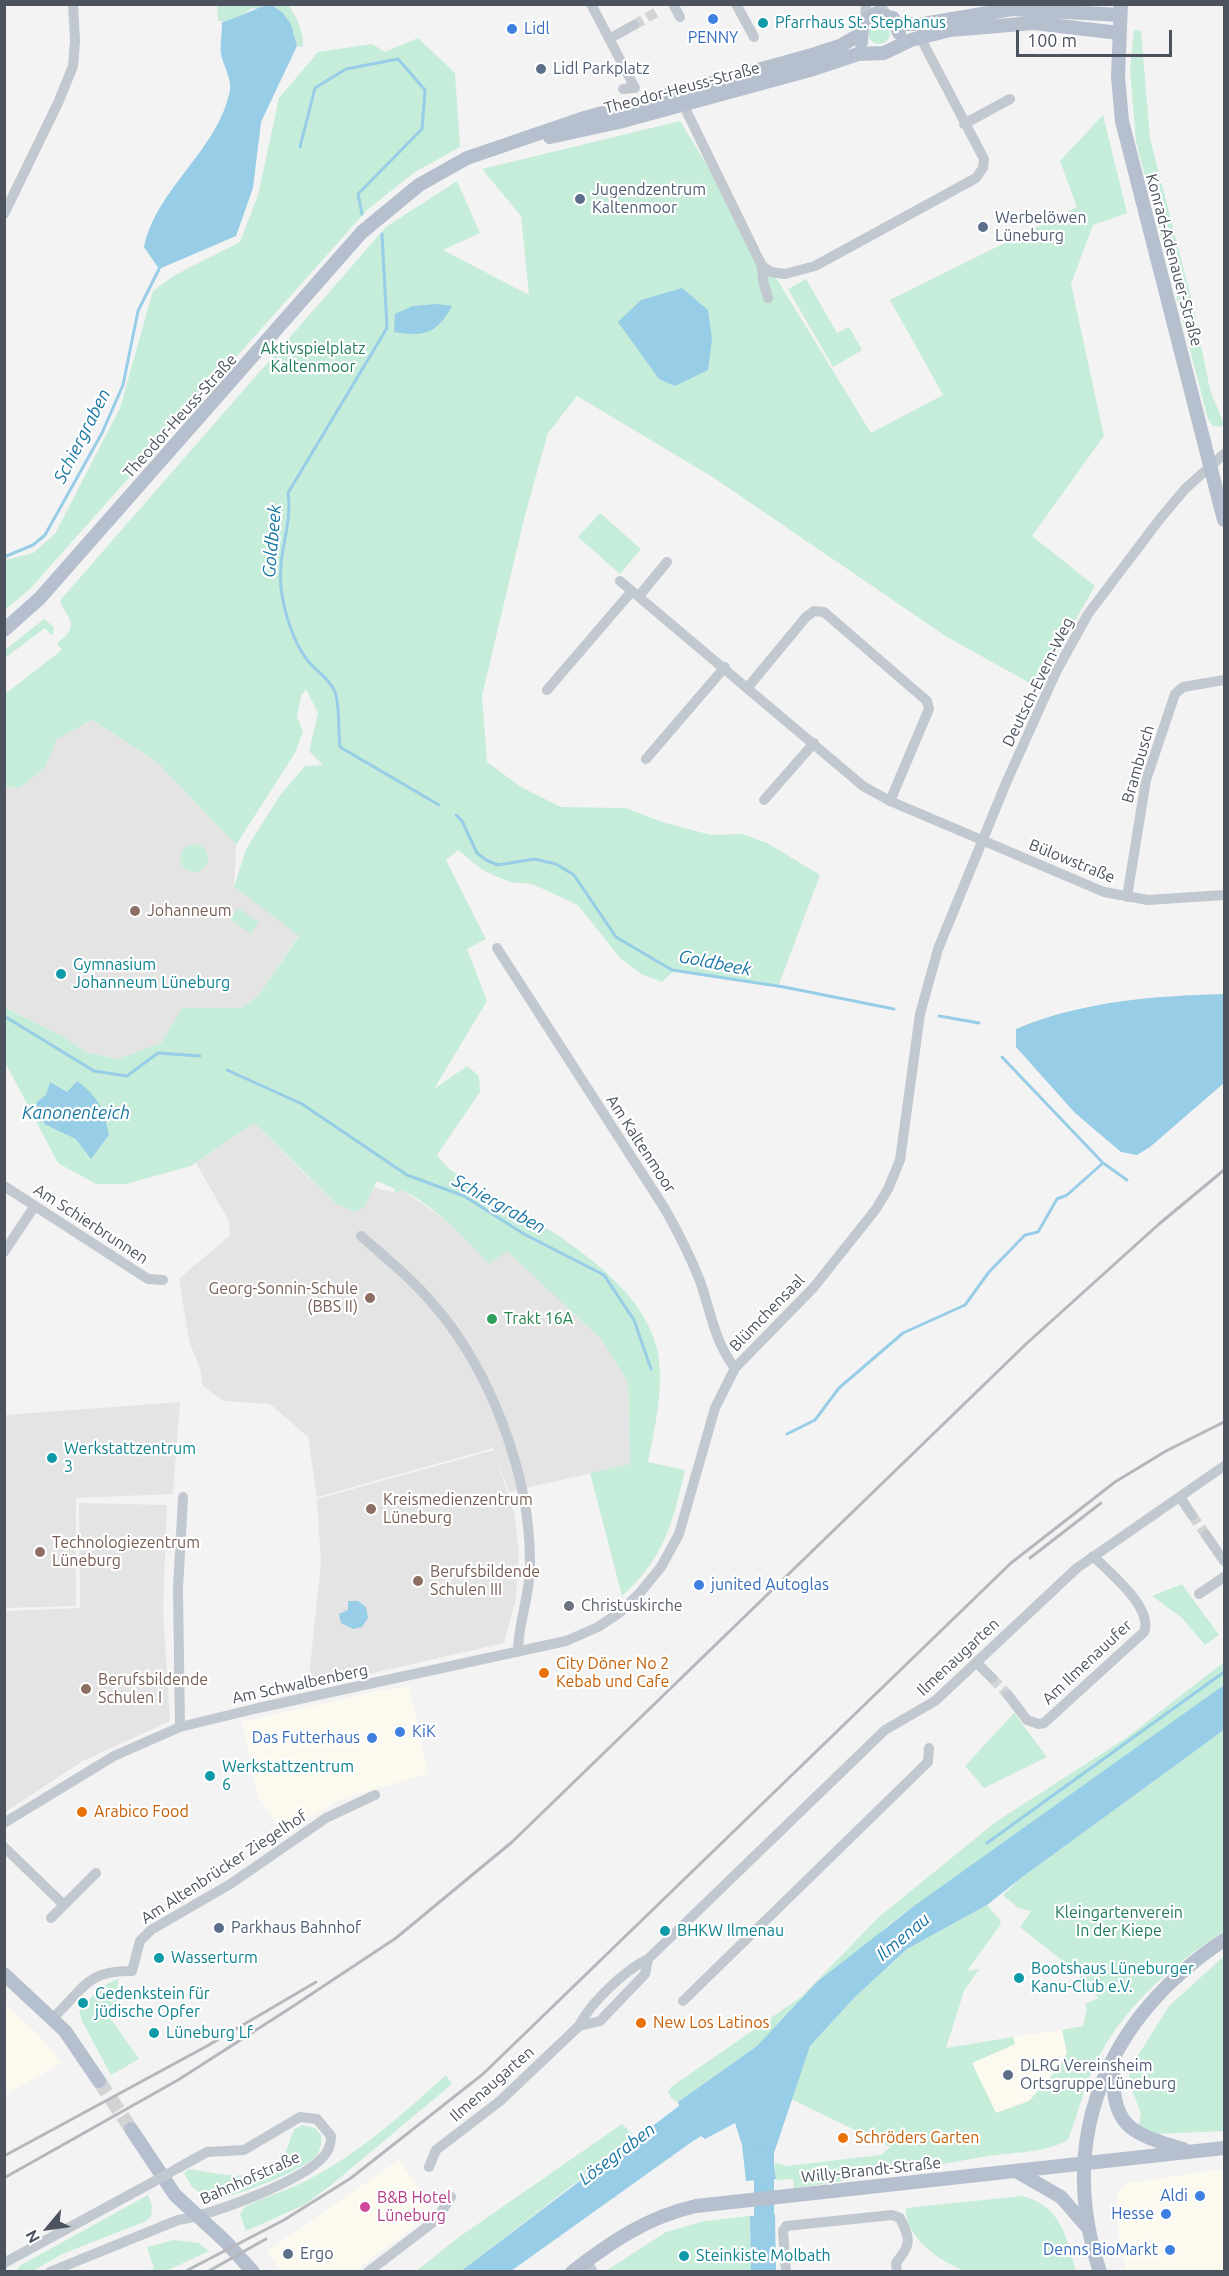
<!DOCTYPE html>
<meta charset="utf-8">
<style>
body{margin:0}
#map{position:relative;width:1229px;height:2276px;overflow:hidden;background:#f4f3f3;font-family:Ubuntu,sans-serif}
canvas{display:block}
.frame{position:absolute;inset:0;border:6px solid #4c535f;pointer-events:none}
.north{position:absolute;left:18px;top:2198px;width:60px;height:60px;-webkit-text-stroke:4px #fff;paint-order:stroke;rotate:241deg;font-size:16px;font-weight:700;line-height:24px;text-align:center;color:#4c535f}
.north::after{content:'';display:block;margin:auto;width:21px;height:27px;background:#4c535f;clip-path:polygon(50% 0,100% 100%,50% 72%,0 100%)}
.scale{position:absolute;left:1016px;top:30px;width:156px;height:27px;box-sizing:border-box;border:3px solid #4c535f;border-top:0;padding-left:8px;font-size:18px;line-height:21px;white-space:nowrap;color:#4c535f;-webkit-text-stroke:4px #fff;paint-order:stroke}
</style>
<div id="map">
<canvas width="1229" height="2276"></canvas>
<div class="frame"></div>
<div class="north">N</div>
<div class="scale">100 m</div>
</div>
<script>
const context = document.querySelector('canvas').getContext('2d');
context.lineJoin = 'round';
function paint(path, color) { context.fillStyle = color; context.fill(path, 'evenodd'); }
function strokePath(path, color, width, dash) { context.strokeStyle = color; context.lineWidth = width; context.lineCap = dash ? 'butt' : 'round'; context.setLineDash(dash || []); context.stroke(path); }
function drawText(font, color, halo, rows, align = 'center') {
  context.font = font + ' Ubuntu,sans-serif'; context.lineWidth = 4.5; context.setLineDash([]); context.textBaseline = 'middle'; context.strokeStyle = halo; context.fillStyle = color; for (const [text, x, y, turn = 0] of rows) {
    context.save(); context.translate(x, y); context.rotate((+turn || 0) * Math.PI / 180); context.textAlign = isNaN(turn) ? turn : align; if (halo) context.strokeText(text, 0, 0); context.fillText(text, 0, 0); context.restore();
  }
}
paint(new Path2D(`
 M409 1687 428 1774 341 1799 282 1832 258 1796 242 1722 382 1690Z
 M4 2003 37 2033 62 2063 5 2095Z
 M1062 2030 1067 2053 1060 2067 1029 2101 996 2113 972 2063 1015 2044 1013 2037Z
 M399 2160 429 2203 425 2218 355 2271H282L267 2251Z
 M1224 2169V2271H1127L1120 2247 1116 2198 1120 2190 1128 2183Z`), '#fcf9ef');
paint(new Path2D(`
 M92 720 157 762 236 845 234 887 299 935 258 996 242 1008H182L161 1043 117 1059 86 1052 64 1037 5 1007 4 787 19 788 44 769 57 739Z
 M254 1123 308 1177 369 1197 373 1187 395 1193 402 1190 453 1225 489 1263 507 1250 601 1339 628 1382 630 1464 509 1492 494 1453 514 1512 519 1552 516 1599 504 1643 312 1687 309 1676 321 1563 317 1499 494 1450 493 1448 317 1497 308 1437 270 1404 223 1401 203 1386 200 1369 189 1341 179 1279 230 1235 229 1221 196 1163Z
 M180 1402 173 1494 76 1498V1606L5 1608V1415Z
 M79 1503 167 1505 163 1609 170 1721 83 1761 5 1812V1611L80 1608Z`), '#e5e4e4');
paint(new Path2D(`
 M217 5H288C298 18 303 31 303 47L297 46 291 24 283 13 252 8C242 16 233 22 218 21Z
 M868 33a11 11 0 1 1 22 0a11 11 0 1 1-22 0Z
 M1134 30 1141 31 1150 138 1194 309 1210 390 1224 424 1221 427 1213 426 1208 419 1136 141 1130 70Z
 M418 38 455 73 460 147 415 172 367 210 30 589 5 610V560L33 553 55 534 120 408 153 291 175 275 240 242 258 195 279 98 318 52 372 44 385 52Z
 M1103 115 1127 213 1093 225 1071 284 1104 436 1032 536 1095 586 1037 687 947 637 714 478 577 396 548 433 525 515 482 696 487 762 521 787 561 807 626 808 662 822 711 835 743 834 767 843 820 875 778 987 674 971 662 982 641 974 620 958 578 905 532 884 510 882 493 875 481 869 458 850 446 860 486 939 467 949 487 1001 434 1089 467 1066 479 1076 480 1092 437 1155 449 1169C516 1212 642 1269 658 1353 664 1390 655 1426 648 1462L685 1470C673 1522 664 1559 622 1596L590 1473 630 1464 628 1382 601 1339 507 1251 489 1264C463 1236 437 1208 402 1190L395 1193V1189L377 1181 364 1207 355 1212 337 1204 254 1123 191 1166 126 1184H96L58 1163 5 1062 4 1007 64 1037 86 1052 117 1059 161 1043 182 1008H242L258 996 299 936 234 887 246 849 281 794 305 766 323 765 309 751 318 713 306 689 301 696 297 717 303 731 295 753 236 845 157 762 92 720 57 739 44 769 19 788 5 787V694L62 650 57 643C80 626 70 622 60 602L63 597 386 227 457 181 480 233 443 250 529 295 521 216 482 169 680 121 871 433 943 395 890 300 1077 207 1060 161Z
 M806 279 837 333 849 327 862 350 833 367 788 289Z
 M600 513 641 549 620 574 578 537Z
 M44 619 54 627 53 634 51 635 45 628 5 658V650Z
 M180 858a14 14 0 1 1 28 0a14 14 0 1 1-28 0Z
 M238 908 259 922 251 934 230 919Z
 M1182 1584 1219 1635 1205 1645 1182 1618 1152 1596Z
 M1224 1662V1686L888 1925 790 2020 757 2046 678 2102 671 2098 668 2092 671 2087 801 1997 880 1916 997 1821 1126 1738Z
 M1014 1713 1047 1757 984 1788 965 1766Z
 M1224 1730V1931C1172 1966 1129 2001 1098 2058 1085 2083 1078 2114 1068 2140 1043 2154 1010 2152 982 2157 919 2168 857 2180 794 2188L793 2179 776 2180 775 2163 787 2166 881 2155 890 2147 791 2099 810 2046 855 1997 907 1949 987 1905 1000 1920 1001 1924 967 1971 979 1969 964 1991 946 2048 1013 2037 1015 2044 972 2063 996 2113 1029 2101 1059 2067 1067 2053 1062 2030 1083 2026 1087 2009 1085 2004 1099 1998 1081 1980 1079 1974 1020 1927 1031 1911 1018 1908 1003 1895 1021 1878Z
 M1224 1956V2131L1155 2134 1139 2126 1141 2113 1128 2080 1132 2065 1169 2006Z
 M118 1979 117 2011 111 2019 139 2059 111 2075 82 2021 79 2010 102 1986Z
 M446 2075 452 2084 330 2186 304 2205 246 2231 240 2214 245 2207C268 2195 295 2188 317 2175 364 2149 406 2111 446 2075Z
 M622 2124 635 2137 461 2271 415 2272 459 2237Z
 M302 2125 315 2128 321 2135C322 2143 321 2151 315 2157 299 2172 231 2199 210 2200L192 2187 184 2173 189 2169C220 2174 266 2187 286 2151 290 2144 290 2136 295 2129Z
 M148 2195 152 2205 151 2217 144 2222 62 2254 33 2271H16L21 2265Z
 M1022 2196C1062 2206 1066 2237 1076 2271 1055 2272 979 2276 965 2271 939 2261 905 2238 906 2208Z
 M750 2216 751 2271 604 2272 666 2232 705 2221Z
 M174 2240 199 2243 209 2251 166 2271H147L154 2268 147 2247Z`), '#c6edd9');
paint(new Path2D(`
 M271 5 283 13 291 24 297 46 261 122 253 188 236 236 159 269 144 247C157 187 218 151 230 90 232 79 223 65 221 54 220 44 222 32 222 22 240 18 252 8 271 5Z
 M682 288 708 310 712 339 708 370 675 386 659 379 618 322 641 300Z
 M437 304 452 306C437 334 424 337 394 332L395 314 413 306Z
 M1224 994V1083L1150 1147 1137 1155 1121 1152 1075 1113 1016 1047V1029C1082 1001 1154 996 1224 994Z
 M77 1081C98 1096 104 1110 109 1135L91 1159 76 1139 46 1125 35 1112 37 1102 46 1095 50 1082 67 1092Z
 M348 1601H358L366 1607 368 1618 362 1627 353 1629 341 1623 339 1614 348 1610Z
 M1224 1685V1730L1021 1878 987 1905 907 1949 855 1997 810 2046 773 2156 776 2179 746 2181 742 2145 735 2123 705 2139 701 2136 693 2141 511 2271H461L679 2106 678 2102 757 2046 817 1982 914 1906Z
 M775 2214 776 2271H751L750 2216Z`), '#97cde6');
strokePath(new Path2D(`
 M300 147 315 88 346 69 398 59 425 90 422 129 358 194 362 214
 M382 234 387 328 288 493C293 525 277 553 281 588 284 612 293 642 308 661 317 672 330 679 335 692 340 705 338 732 340 747L439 805
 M4 557 33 545 45 535 102 433 123 385 138 311 159 269
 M456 815 462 821 477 853 486 860 498 865 534 859 556 864 574 875 616 937 672 970 784 987 894 1009
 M4 1016 94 1071 127 1076 158 1053 200 1056
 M939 1016 979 1023
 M1002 1057 1103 1163 1127 1180
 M227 1070 302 1104 407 1175 464 1196 524 1234 604 1275 634 1320 651 1369
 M787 1434 815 1420 839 1388 903 1333 965 1305 989 1272 1025 1235 1038 1232 1057 1199 1067 1195 1103 1163
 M987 1843 1224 1672`), '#97cde6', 3);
strokePath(new Path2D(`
 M764 2272V2154`), '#97cde6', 20);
strokePath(new Path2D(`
 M634 25 657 12
 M1192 1515 1206 1535
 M992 1678 1008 1695`), '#d2d3d5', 10, [10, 5]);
strokePath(new Path2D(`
 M99 2081 131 2129`), '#d2d3d5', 14, [14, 7]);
strokePath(new Path2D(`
 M591 4 635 88 623 89
 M673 4 680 17
 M736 4 754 37
 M879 4 887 15
 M865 19 866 4
 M609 39 634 25
 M680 98 762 266 763 281 768 298
 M964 124 1010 99
 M4 214 58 103 73 66 75 41 73 4
 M762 266 771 272 785 274 815 266 976 178 983 168 984 159 920 37
 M620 581 863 786 890 801 1104 892 1148 900 1224 895
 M639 596 667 562
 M748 687 806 617 814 611 824 612 927 701 929 709 890 801
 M547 690 632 591
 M646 759 725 667
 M764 800 814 743
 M1127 897 1146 780 1175 694 1183 687 1224 680
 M497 948 665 1209C678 1232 690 1256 700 1281 711 1312 714 1341 735 1368
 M4 1186 148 1279 163 1280
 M361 1236C386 1258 412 1279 434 1305 491 1371 530 1475 530 1562 531 1593 518 1622 518 1652
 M4 1252 34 1207
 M1180 1497 1192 1515
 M1206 1535 1224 1561
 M1199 1594 1224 1577
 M976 1662 992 1678
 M1008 1695 1027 1720 1039 1724 1044 1723 1144 1632C1154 1608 1109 1572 1093 1556
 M180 1727 178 1589 183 1497
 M4 1823 114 1756 180 1727 258 1708 566 1641 598 1627 619 1613 638 1595 661 1567 679 1534 715 1408 735 1368 814 1287 876 1209 888 1189 900 1160 920 1014 938 949 1006 783 1057 670 1088 614 1159 520 1185 489 1224 454
 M4 1847 64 1905
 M51 1918 96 1873
 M683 2001 928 1762 929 1748
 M53 2018C84 1989 86 1970 132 1971L140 1941 151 1930 232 1883 326 1818 375 1795
 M579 2026 600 2021 645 1974 648 1959
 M429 2167 436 2150 500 2101 579 2026C590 2003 625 1970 648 1959L885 1730 935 1701 1077 1568 1224 1466
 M586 2261 593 2272
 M4 2263 153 2182
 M50 2272 178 2220C211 2215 301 2182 323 2157 329 2151 331 2144 331 2136L317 2119 300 2117 244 2150 207 2152 178 2168
 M368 2272 436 2220 451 2197
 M786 2272 783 2231 786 2226 892 2215 900 2218C911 2240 911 2244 896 2263L897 2272`), '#c2c8d0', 10);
strokePath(new Path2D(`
 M1121 4 1118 77 1122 121 1224 520
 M897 24H923L1012 9 1120 15
 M861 42 862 24 875 14 893 18 899 33
 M550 137 619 122 810 70 858 54 884 53 911 40 950 30 1034 23 1119 33
 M4 630 40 598 362 232 419 185 467 158 581 119 812 55 840 46 859 35
 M4 1974 65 2031 99 2081
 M1113 2066C1112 2127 1129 2133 1183 2149
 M131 2129 175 2195 226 2242 253 2272
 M1016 2171 1061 2197 1088 2228
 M572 2272C611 2242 647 2217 696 2206L1224 2148
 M1100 2272C1055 2136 1108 2017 1224 1940`), '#b5bfce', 14);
strokePath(new Path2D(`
 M1030 1558 1101 1503
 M4 2156 207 2046 316 1982
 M4 2178 178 2080 292 2007 396 1938 512 1842 1026 1344 1159 1224 1224 1170
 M184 2272 284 2220 351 2178 483 2074 1011 1563 1115 1482 1166 1451 1224 1422
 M207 2272 266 2239`), '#b5b7bc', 3);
strokePath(new Path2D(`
 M153 2182 178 2168`), '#c2c8d0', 10);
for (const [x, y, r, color] of [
 [713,19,6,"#3f7fe0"],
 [763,23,6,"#0f9aa8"],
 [512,29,6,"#3f7fe0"],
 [541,69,6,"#5c6f8a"],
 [580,199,6,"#5c6f8a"],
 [983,227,6,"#5c6f8a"],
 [135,911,6,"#8d6e63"],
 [61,974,6,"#0f9aa8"],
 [370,1298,6,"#8d6e63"],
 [492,1319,6,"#2e9e5b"],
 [52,1458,6,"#0f9aa8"],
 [371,1509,6,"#8d6e63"],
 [40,1552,6,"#8d6e63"],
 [418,1581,6,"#8d6e63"],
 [699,1585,6,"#3f7fe0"],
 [569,1606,6,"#6b7280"],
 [544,1673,6,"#e8710a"],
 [86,1689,6,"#8d6e63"],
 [400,1732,6,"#3f7fe0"],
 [372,1738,6,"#3f7fe0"],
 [210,1776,6,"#0f9aa8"],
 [82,1812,6,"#e8710a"],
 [219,1928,6,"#5c6f8a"],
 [665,1931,6,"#0f9aa8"],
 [159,1958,6,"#0f9aa8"],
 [1019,1978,6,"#0f9aa8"],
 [83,2003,6,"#0f9aa8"],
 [641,2023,6,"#e8710a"],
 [154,2033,6,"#0f9aa8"],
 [1008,2075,6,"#5c6f8a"],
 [843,2138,6,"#e8710a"],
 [1200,2196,6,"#3f7fe0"],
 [365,2207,6,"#d1479c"],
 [1166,2214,6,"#3f7fe0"],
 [1170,2250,6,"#3f7fe0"],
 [288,2254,6,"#5c6f8a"],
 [684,2256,6,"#0f9aa8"]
]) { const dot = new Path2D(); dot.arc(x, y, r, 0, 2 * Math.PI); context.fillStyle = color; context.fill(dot); strokePath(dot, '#fff', 2); }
drawText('16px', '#0d838f', '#fff', [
 ["Pfarrhaus St. Stephanus",775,23],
 ["Gymnasium",73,965],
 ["Johanneum Lüneburg",73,983],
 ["Werkstattzentrum",64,1449],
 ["3",64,1467],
 ["Werkstattzentrum",222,1767],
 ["6",222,1785],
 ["BHKW Ilmenau",677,1931],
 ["Wasserturm",171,1958],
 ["Bootshaus Lüneburger",1031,1969],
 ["Kanu-Club e.V.",1031,1987],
 ["Gedenkstein für",95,1994],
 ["jüdische Opfer",95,2012],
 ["Lüneburg Lf",166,2033],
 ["Steinkiste Molbath",696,2256]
], 'left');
drawText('16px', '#366cbe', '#fff', [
 ["Lidl",524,29,"left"],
 ["PENNY",713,38,"center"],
 ["junited Autoglas",711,1585,"left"],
 ["KiK",412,1732,"left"],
 ["Das Futterhaus",360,1738],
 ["Aldi",1188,2196],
 ["Hesse",1154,2214],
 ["Denns BioMarkt",1158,2250]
], 'right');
drawText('16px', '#4e5e75', '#fff', [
 ["Lidl Parkplatz",553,69],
 ["Jugendzentrum",592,190],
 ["Kaltenmoor",592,208],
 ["Werbelöwen",995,218],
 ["Lüneburg",995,236],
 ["Parkhaus Bahnhof",231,1928],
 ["DLRG Vereinsheim",1020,2066],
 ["Ortsgruppe Lüneburg",1020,2084],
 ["Ergo",300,2254]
], 'left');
drawText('16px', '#4c535f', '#fff', [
 ["Theodor-Heuss-Straße",682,88,-15],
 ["Konrad-Adenauer-Straße",1174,260,75],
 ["Theodor-Heuss-Straße",180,416,-48],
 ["Deutsch-Evern-Weg",1038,682,-64],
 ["Brambusch",1138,764,-74],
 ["Bülowstraße",1072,861,22],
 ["Am Kaltenmoor",641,1144,57],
 ["Am Schierbrunnen",91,1224,33],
 ["Blümchensaal",767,1313,-46],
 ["Ilmenaugarten",958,1657,-43],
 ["Am Ilmenauufer",1087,1662,-43],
 ["Am Schwalbenberg",300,1684,-12],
 ["Am Altenbrücker Ziegelhof",224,1867,-33],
 ["Ilmenaugarten",492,2084,-41],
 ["Willy-Brandt-Straße",871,2170,-6],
 ["Bahnhofstraße",250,2178,-24]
]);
drawText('16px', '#207c58', '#fff', [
 ["Aktivspielplatz",313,349],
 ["Kaltenmoor",313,367],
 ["Kleingartenverein",1119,1913],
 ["In der Kiepe",1119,1931]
]);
drawText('16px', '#785e54', '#fff', [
 ["Johanneum",147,911],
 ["Georg-Sonnin-Schule",358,1289,"right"],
 ["(BBS II)",358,1307,"right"],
 ["Kreismedienzentrum",383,1500],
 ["Lüneburg",383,1518],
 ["Technologiezentrum",52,1543],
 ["Lüneburg",52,1561],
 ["Berufsbildende",430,1572],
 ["Schulen III",430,1590],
 ["Berufsbildende",98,1680],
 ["Schulen I",98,1698]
], 'left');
drawText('16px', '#27864d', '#fff', [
 ["Trakt 16A",504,1319]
], 'left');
drawText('16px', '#5b616d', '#fff', [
 ["Christuskirche",581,1606]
], 'left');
drawText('16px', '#c56008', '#fff', [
 ["City Döner No 2",556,1664],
 ["Kebab und Cafe",556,1682],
 ["Arabico Food",94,1812],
 ["New Los Latinos",653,2023],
 ["Schröders Garten",855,2138]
], 'left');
drawText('16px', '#b23c85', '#fff', [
 ["B&B Hotel",377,2198],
 ["Lüneburg",377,2216]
], 'left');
drawText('italic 18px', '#1977a4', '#fff', [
 ["Schiergraben",82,436,-63],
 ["Goldbeek",272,541,-85],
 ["Goldbeek",715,963,11],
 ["Kanonenteich",76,1113],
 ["Schiergraben",499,1204,29],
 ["Ilmenau",903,1937,-40],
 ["Lösegraben",617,2154,-37]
]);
</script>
